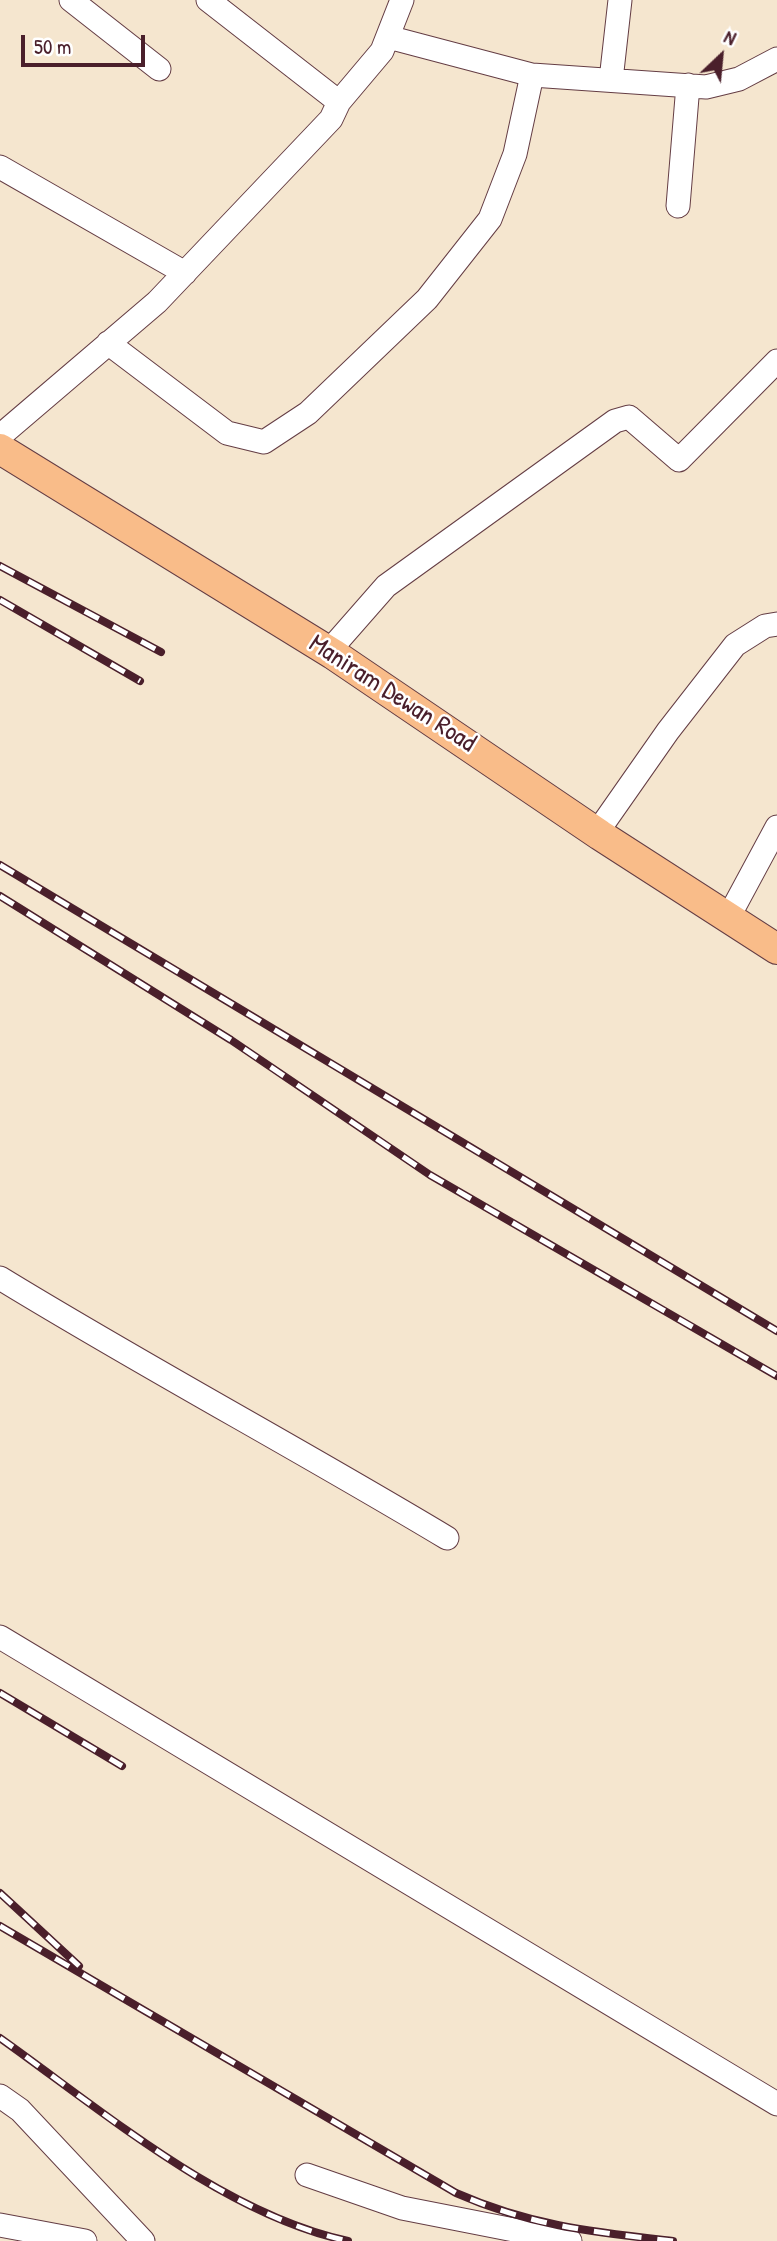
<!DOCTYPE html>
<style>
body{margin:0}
#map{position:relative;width:777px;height:2241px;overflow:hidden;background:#f5e6cf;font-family:"Patrick Hand",sans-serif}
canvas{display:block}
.north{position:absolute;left:686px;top:21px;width:70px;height:70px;-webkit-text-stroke:5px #fff;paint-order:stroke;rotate:26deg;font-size:19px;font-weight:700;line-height:28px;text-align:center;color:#4a1f2b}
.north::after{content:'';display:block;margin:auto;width:24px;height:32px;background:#4a1f2b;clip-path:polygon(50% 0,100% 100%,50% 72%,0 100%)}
.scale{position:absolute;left:21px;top:35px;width:124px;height:32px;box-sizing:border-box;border:4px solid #4a1f2b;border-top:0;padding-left:9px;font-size:21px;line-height:24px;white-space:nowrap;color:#4a1f2b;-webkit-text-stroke:5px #fff;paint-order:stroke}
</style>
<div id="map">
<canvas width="777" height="2241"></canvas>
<div class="north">N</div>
<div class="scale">50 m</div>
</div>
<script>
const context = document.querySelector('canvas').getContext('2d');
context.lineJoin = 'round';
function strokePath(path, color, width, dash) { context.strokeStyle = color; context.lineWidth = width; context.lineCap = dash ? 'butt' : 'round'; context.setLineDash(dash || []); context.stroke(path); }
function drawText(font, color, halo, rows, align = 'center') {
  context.font = font + ' "Patrick Hand",sans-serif'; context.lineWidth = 5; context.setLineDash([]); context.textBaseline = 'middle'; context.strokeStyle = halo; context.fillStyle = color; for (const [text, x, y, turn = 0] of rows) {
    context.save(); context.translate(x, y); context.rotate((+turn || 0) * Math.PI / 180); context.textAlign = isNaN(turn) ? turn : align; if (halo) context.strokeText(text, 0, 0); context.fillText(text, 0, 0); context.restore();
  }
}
const minor = new Path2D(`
 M71 0 159 69
 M208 0 339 102
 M388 37 532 75 706 87 739 79 777 59
 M611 80 620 0
 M0 167 185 273
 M678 206 688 85
 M108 343 227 433 264 442 308 413 427 299 490 219 515 154 532 75
 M0 436 157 302 331 119 339 102 382 51 402 0
 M329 651 386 586 615 421 629 417 679 460 777 361
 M605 821 668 731 735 645 765 626 777 624
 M728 918 777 827
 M0 1278C147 1368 299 1449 447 1538
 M0 1637 777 2104
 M0 2096 20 2110 143 2241
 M307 2175 402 2208 570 2241
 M0 2225 85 2241`);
const major = new Path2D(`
 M0 449 333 654 600 835 777 949`);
strokePath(minor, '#643d44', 25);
strokePath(major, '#643d44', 32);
strokePath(minor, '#fff', 23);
strokePath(major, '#f9bc89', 30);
const rail = new Path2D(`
 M0 566 161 652
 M0 600 140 681
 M0 865 777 1331
 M0 896 231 1040 430 1175 777 1376
 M0 1693 122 1766
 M0 1893 79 1966
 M0 1926 456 2193C531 2226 593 2232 673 2241
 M0 2038C103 2111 223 2214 348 2241`);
strokePath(rail, '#4a1f2b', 8);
strokePath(rail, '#fff', 5, [16]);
drawText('26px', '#4a1f2b', '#fff', [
 ["Maniram Dewan Road",392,694,33]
]);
</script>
